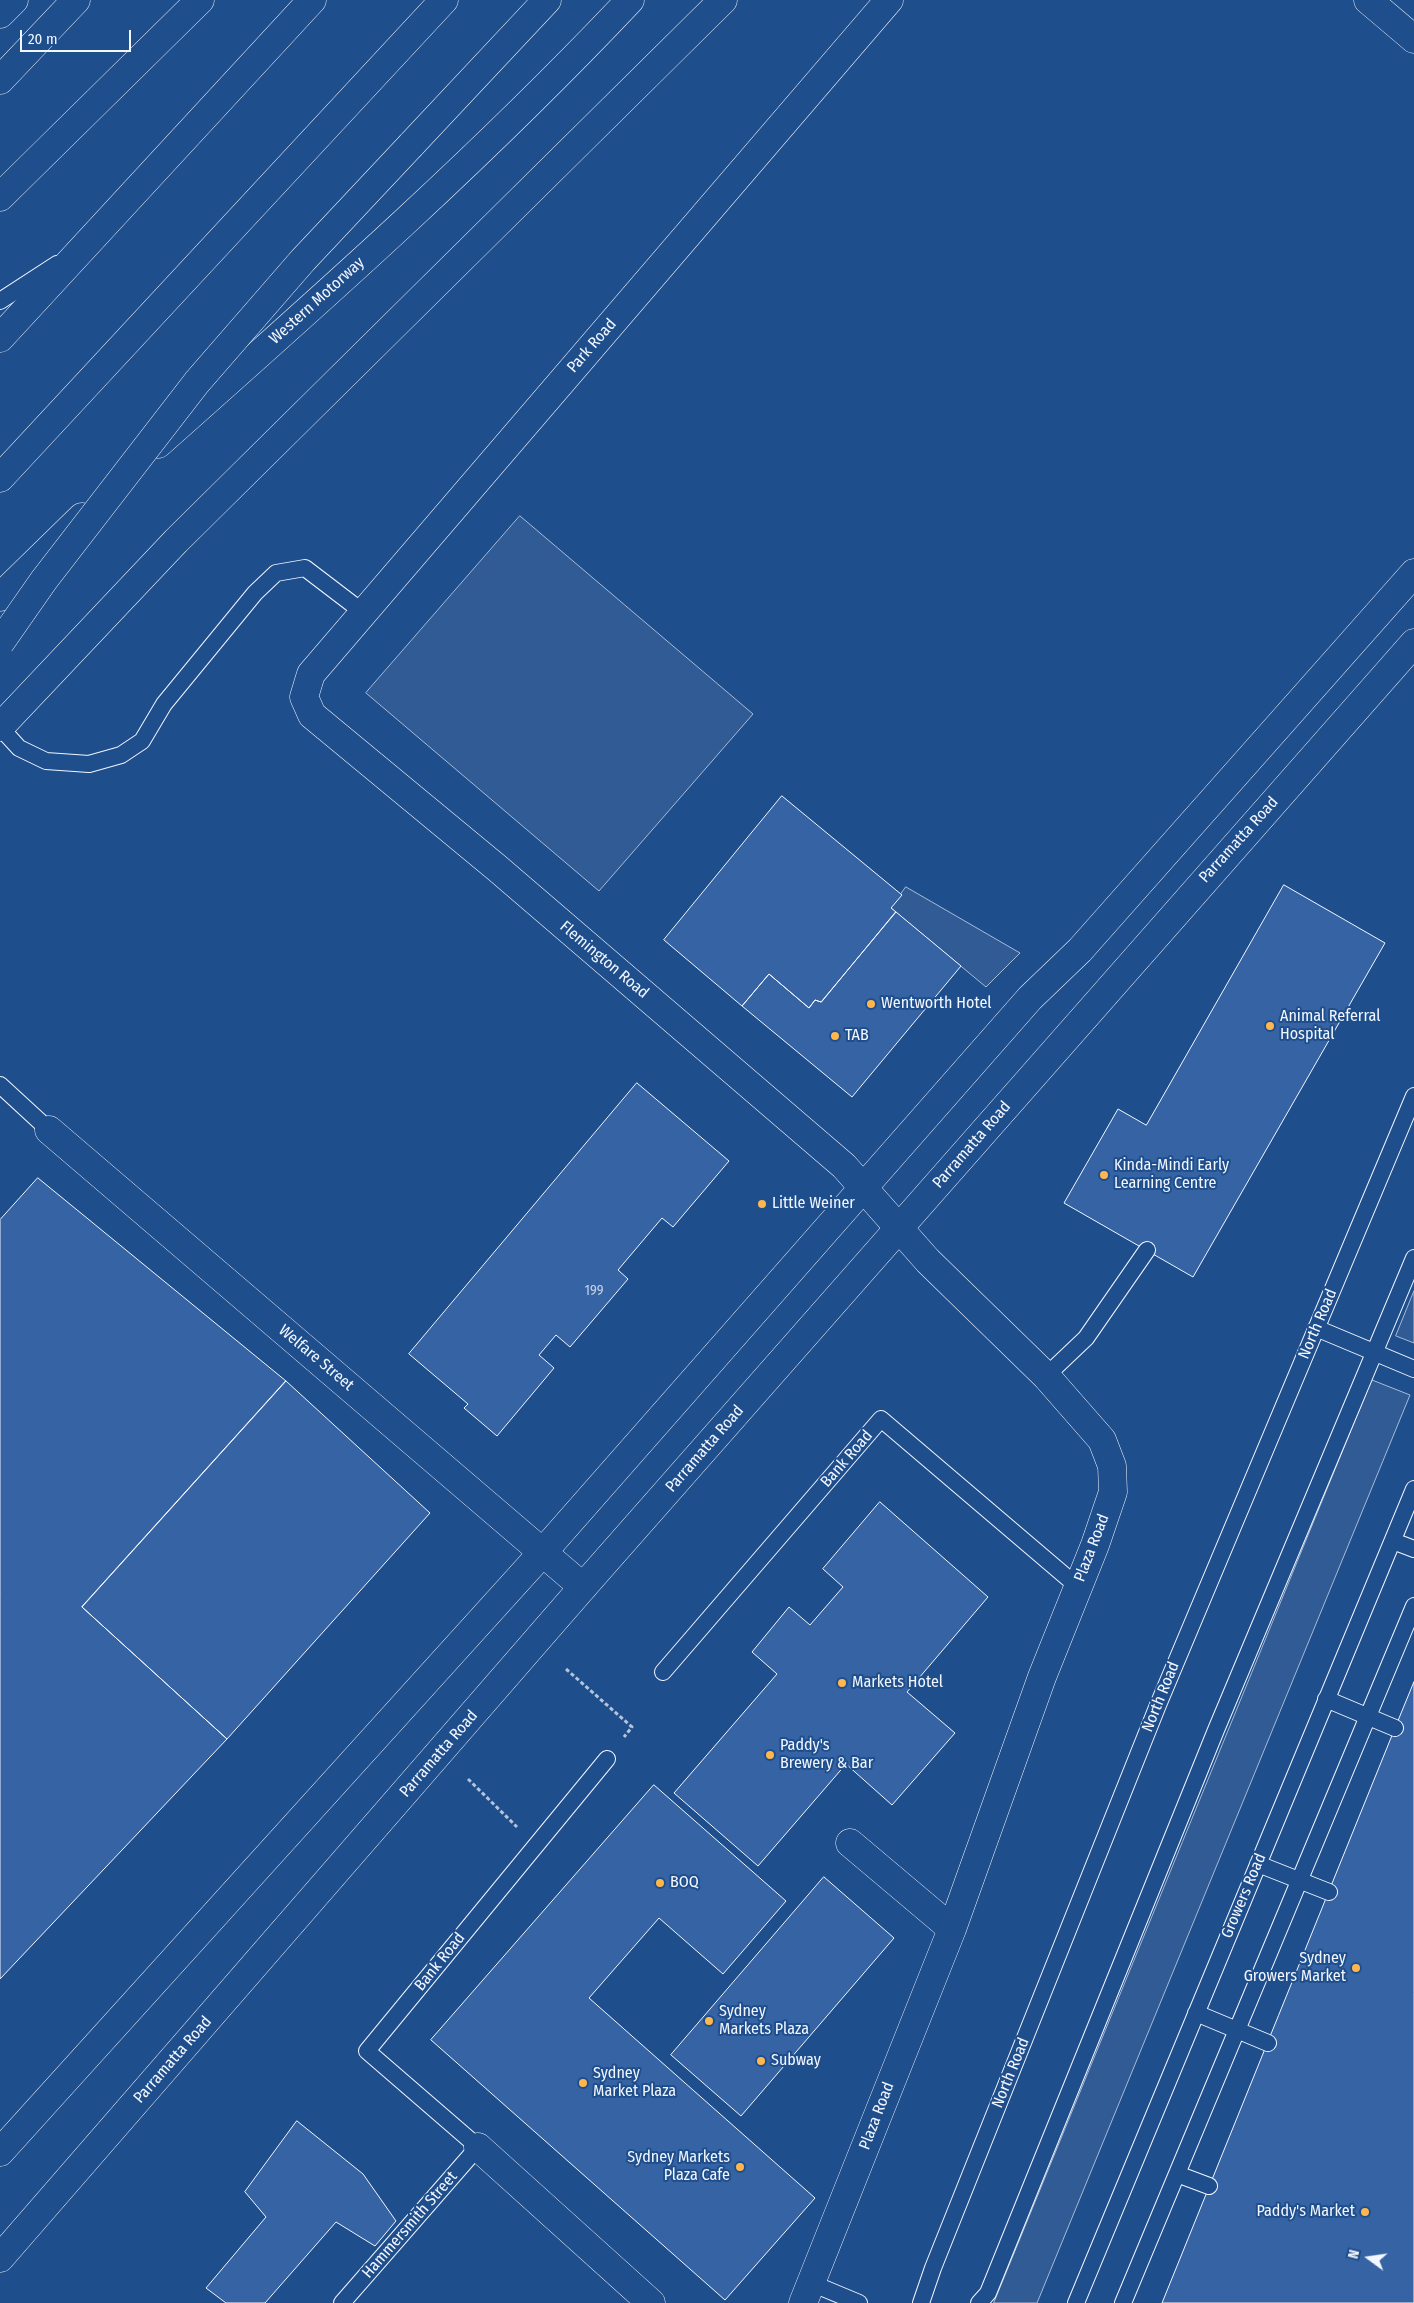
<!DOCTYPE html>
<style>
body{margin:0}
#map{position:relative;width:1414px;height:2303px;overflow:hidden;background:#1f4e8c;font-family:"Fira Sans Condensed",sans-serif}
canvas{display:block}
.north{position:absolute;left:1344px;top:2233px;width:50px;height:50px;-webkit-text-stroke:4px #1f4e8c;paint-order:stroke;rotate:284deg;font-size:14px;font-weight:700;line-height:20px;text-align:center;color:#f2f6ff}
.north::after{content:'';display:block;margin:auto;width:18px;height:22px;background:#f2f6ff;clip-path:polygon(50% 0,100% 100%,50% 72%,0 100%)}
.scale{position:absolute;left:20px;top:30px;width:111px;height:22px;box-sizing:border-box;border:2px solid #f2f6ff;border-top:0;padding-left:6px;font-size:15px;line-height:18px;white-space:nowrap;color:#f2f6ff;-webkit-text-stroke:4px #1f4e8c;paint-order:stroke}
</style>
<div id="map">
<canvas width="1414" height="2303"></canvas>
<div class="north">N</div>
<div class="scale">20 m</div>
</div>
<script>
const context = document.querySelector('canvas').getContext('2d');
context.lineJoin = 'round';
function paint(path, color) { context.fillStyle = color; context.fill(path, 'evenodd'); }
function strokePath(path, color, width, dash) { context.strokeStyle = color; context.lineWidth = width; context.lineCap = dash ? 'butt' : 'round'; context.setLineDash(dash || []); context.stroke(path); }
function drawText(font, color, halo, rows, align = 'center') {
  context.font = font + ' "Fira Sans Condensed",sans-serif'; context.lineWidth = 4; context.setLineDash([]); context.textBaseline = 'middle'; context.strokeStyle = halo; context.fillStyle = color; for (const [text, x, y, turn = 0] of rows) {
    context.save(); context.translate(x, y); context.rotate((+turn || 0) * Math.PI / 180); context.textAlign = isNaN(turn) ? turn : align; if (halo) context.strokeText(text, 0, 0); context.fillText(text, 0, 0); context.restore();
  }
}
const built = new Path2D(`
 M520 516 753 714 599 891 366 693Z
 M906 887 1020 953 986 987 891 908Z
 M1414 1291V1343L1396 1336Z
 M1372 1380 1410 1395 1037 2303H994Z`);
paint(built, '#305b95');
strokePath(built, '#a8bbd7', 1);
const building = new Path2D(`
 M782 796 902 895 891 908 896 912 821 1002 815 1000 809 1008 769 974 742 1006 664 940Z
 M1284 885 1385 943 1193 1277 1064 1203 1118 1109 1146 1125Z
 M896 912 961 966 852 1097 742 1006 769 974 809 1008 815 1000 821 1002Z
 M637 1083 729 1161 673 1227 662 1218 618 1270 628 1279 570 1347 556 1335 539 1355 554 1368 497 1436 464 1408 468 1404 409 1354Z
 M38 1178 286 1381 82 1607 227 1739 0 1979V1220Z
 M286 1381 430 1513 227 1739 82 1607Z
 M880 1502 988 1597 907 1692 955 1733 892 1805 846 1764 758 1866 674 1793 777 1674 752 1652 789 1607 810 1625 843 1587 823 1569Z
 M1414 1682V2303H1162L1395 1728Z
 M654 1785 786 1901 723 1974 659 1918 589 1998 815 2198 725 2300 431 2040Z
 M824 1877 894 1938 741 2116 671 2055Z
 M297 2121 363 2174 396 2221 375 2246 336 2222 265 2303H226L206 2288 266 2217 245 2192Z`);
paint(building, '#3563a3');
strokePath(building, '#f2f6ff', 1);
const lane = new Path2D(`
 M0 301 57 264
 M0 727 19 748 46 761 89 764 121 755 142 741 164 704 255 593 276 573 305 568 364 613
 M0 1085 49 1130
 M1316 1328 1414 1369
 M1046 1376 1086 1338 1147 1250
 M1393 1541 1414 1549
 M663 1672 881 1419 1077 1586
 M1326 1699 1395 1728
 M1258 1864 1329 1892
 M1196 2013 1268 2043
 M1177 2174 1209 2186
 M811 2283 859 2303
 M342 2303 478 2147 367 2051 607 1759
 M921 2303 933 2268 1158 1705 1414 1096
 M979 2303 988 2293 1216 1730 1414 1258
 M1076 2303 1414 1489
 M1123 2303 1414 1606`);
const street = new Path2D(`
 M889 0 311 674 304 697 312 715 497 868 844 1166 928 1261 1046 1376 1102 1440 1112 1466 1113 1492 1095 1545 1042 1677 952 1929
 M1368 0 1414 39
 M49 1130 583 1587
 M478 2147 651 2303
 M803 2303 952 1929 850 1843`);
const highway = new Path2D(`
 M0 14 14 0
 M0 80 76 0
 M411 145 547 0
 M0 197 200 0
 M0 338 312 0
 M158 444C319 301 482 157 630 0
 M0 478 444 0
 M0 597 82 517
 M0 727 176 541 723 0
 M0 2152 543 1552 1030 998 1080 950 1414 573
 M0 2258 583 1587 1414 643`);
strokePath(lane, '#f2f6ff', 18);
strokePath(street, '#f2f6ff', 29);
strokePath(highway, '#f2f6ff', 29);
strokePath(new Path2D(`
 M566 1669 632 1727 624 1737
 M468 1779 517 1827`), '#b3c4dc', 3, [4, 2.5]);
strokePath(lane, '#1f4e8c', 16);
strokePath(street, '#1f4e8c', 28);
strokePath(highway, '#1f4e8c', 28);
const highwayBridge = new Path2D(`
 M0 643 44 580 197 382 303 260 411 145`);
strokePath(highwayBridge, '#f2f6ff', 29, []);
strokePath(highwayBridge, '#1f4e8c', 28);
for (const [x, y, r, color] of [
 [871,1004,5,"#ffb74d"],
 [1270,1026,5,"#ffb74d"],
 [835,1036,5,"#ffb74d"],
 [1104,1175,5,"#ffb74d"],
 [762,1204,5,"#ffb74d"],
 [842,1683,5,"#ffb74d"],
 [770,1755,5,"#ffb74d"],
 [660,1883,5,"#ffb74d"],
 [1356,1968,5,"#ffb74d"],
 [709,2021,5,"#ffb74d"],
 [761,2061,5,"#ffb74d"],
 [583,2083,5,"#ffb74d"],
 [740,2167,5,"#ffb74d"],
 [1365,2212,5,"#ffb74d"]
]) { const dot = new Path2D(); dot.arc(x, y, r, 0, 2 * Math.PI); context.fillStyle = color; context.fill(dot); strokePath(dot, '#1f4e8c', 2); }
drawText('14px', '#c3d1e8', null, [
 ["199",594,1291]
]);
drawText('16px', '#f2f6ff', '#1f4e8c', [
 ["Western Motorway",317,301,-42],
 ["Park Road",592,346,-49],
 ["Parramatta Road",1239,840,-48],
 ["Flemington Road",604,960,40],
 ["Parramatta Road",972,1145,-49],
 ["North Road",1318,1324,-67],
 ["Welfare Street",316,1358,40],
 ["Parramatta Road",705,1449,-49],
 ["Bank Road",847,1459,-49],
 ["Plaza Road",1092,1548,-69],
 ["North Road",1161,1697,-68],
 ["Parramatta Road",439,1754,-49],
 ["Growers Road",1244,1896,-67],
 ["Bank Road",440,1962,-51],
 ["Parramatta Road",173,2060,-49],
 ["North Road",1011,2073,-68],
 ["Plaza Road",877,2116,-69],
 ["Hammersmith Street",410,2225,-49]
]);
drawText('16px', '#f2f6ff', '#1f4e8c', [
 ["Wentworth Hotel",881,1004],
 ["Animal Referral",1280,1017],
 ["Hospital",1280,1035],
 ["TAB",845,1036],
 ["Kinda-Mindi Early",1114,1166],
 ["Learning Centre",1114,1184],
 ["Little Weiner",772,1204],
 ["Markets Hotel",852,1683],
 ["Paddy's",780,1746],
 ["Brewery & Bar",780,1764],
 ["BOQ",670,1883],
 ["Sydney",1346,1959,"right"],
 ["Growers Market",1346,1977,"right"],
 ["Sydney",719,2012],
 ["Markets Plaza",719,2030],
 ["Subway",771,2061],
 ["Sydney",593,2074],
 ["Market Plaza",593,2092],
 ["Sydney Markets",730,2158,"right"],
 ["Plaza Cafe",730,2176,"right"],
 ["Paddy's Market",1355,2212,"right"]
], 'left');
</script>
